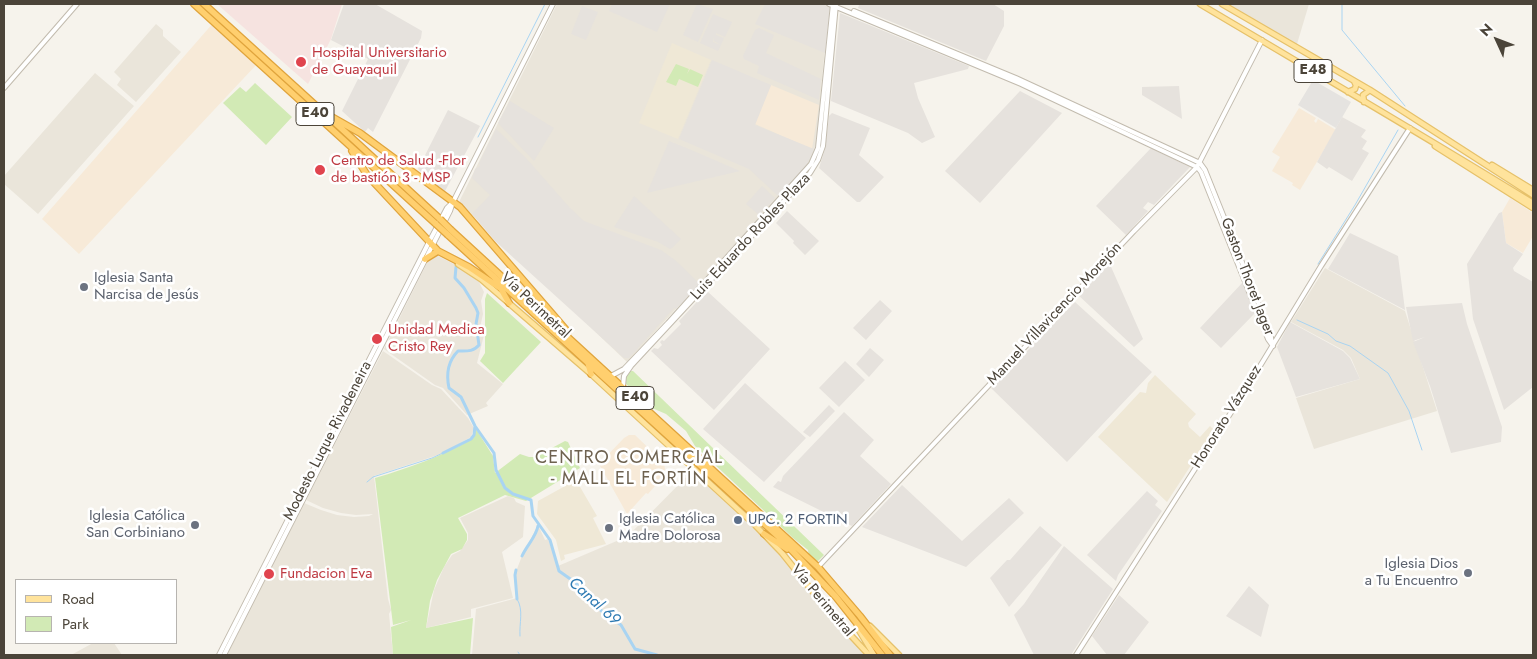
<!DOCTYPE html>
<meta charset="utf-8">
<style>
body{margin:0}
#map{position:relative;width:1537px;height:659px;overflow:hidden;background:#f6f3ec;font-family:Jost,sans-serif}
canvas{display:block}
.frame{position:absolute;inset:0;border:5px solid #4b4439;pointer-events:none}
.legend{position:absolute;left:15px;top:579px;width:162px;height:65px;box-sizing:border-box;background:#fff;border:1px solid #b7b4b0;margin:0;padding:6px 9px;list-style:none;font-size:15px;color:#4b4439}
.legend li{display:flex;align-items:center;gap:10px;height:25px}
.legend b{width:25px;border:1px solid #b7b4b0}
.north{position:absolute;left:1472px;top:15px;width:50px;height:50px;-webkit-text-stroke:4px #fff;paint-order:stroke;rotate:313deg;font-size:14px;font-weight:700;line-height:20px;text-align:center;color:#4b4439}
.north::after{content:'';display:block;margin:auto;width:18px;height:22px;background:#4b4439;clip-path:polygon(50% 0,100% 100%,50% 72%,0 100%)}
</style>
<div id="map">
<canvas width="1537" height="659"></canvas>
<div class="frame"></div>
<ul class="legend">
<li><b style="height:6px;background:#ffe39c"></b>Road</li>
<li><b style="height:14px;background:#d2eab5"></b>Park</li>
</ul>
<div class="north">N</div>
</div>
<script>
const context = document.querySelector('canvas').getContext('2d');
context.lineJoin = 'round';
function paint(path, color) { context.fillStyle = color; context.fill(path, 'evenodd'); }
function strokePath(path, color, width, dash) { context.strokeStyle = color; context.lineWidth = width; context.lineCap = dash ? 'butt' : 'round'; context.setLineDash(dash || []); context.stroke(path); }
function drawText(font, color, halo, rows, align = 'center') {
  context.font = font + ' Jost,sans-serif'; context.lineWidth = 5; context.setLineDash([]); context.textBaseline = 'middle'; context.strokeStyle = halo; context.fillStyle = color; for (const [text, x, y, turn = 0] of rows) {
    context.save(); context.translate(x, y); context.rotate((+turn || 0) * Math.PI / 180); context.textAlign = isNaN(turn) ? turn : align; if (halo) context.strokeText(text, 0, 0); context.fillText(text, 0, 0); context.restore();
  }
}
paint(new Path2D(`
 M557 4H829L816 144 807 167 627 362 460 203V200Z
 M1228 4H1309L1297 44Z
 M156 24 163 30V36L181 52 136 102 117 85 121 79 114 72Z
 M95 73 134 106 38 214 4 184V176Z
 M436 255 460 267 478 280 484 292 481 301 483 314 481 323 484 335 477 363 503 384 486 403 488 406 467 415 443 388 435 385 384 349 428 261Z
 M1325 268 1405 311 1437 411 1314 449 1296 398 1360 379 1351 358 1343 350 1291 322Z
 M383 351 432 385 441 389 468 418 474 428 471 437 441 454 374 476 388 599 391 610 389 614 393 655H227L304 503 321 510 337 515 354 517 369 516 373 514 356 515 341 513 323 508 306 500Z
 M693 470 779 553 864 655H472L476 609 517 598 515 574 522 556 538 525 545 540 548 539 558 566 619 540 625 539Z
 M508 496 514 498 516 502 525 506 523 537 502 552 513 598 471 609V617L426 628 434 590 444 567 452 555 460 551 468 540V533L460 518Z
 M93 643H114L122 655H71Z`), '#eae5da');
paint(new Path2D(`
 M214 22 258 63 79 254 42 219Z
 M771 85 819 105 812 149 755 124Z
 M1299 108 1316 118 1314 121 1316 123 1318 119 1336 130 1300 190 1292 185 1293 183 1272 171 1280 157 1272 152Z
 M1510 198 1533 213V236L1523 253 1506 243 1502 212Z
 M629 435H635L664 463 665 469 664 473 654 484 655 486 648 494 646 493 627 514 599 464 624 438Z`), '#f7ead8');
paint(new Path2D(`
 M344 4H375L422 31 421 38 373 132 368 128 365 132 342 111 368 59 331 40Z
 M612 4H670L657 32 609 11Z
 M697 4 713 9 698 42 683 35Z
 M765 4H822L830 7 825 53 755 24Z
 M857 4H993L1004 11V26L986 61 858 8 859 5Z
 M582 6 598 12 586 40 571 34Z
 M840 13 969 66 968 69 914 83 918 98 935 137 922 143 908 133 831 101Z
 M713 14 732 22 725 37 716 33V35L724 38 721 45 714 41V37L713 42 721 45 718 51 700 43Z
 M759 28 774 35 766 53 821 79 819 100 757 73 759 66 744 59 743 56 755 30Z
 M712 60 771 85 755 125 814 149 805 170 782 194 777 195 749 169 679 139Z
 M1179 86 1182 119 1142 95V87Z
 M1020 91 1062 113 980 203 945 171Z
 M510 101 554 128 534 161 498 123Z
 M448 110 480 126 444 193 418 169Z
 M832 113 870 128 859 155 884 177 860 202H857L819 168 825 149 829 116Z
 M1342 117 1366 130 1361 137 1367 141 1362 149 1369 153 1352 181 1329 167 1327 169 1317 162Z
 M496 129 526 158 570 208 584 221 661 250 675 260 700 284 676 309 674 308 629 358H624L495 241 472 214 490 195 472 178 475 169 480 166 479 163Z
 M669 141 689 149 740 171 647 193Z
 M1151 148 1190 167 1154 205 1148 202 1143 208 1148 211 1126 235 1096 206Z
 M762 186 775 198 759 215 746 204Z
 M634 196 681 239 672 248 670 249 658 242 614 227Z
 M787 211 819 241 805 255 793 243 794 241 776 223Z
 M1502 212 1506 243 1523 254 1513 268 1514 271 1533 282V387L1504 410 1473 319 1467 264 1499 213Z
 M1350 233 1398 256 1405 310 1328 269Z
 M1108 260 1143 339 1134 347 1077 294Z
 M1243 282 1255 313 1221 348 1200 328Z
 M707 291 770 349 714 410 651 351 654 348 658 349 662 345 660 342 662 340 664 341 681 324 679 321Z
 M880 300 892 311 866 340 853 328Z
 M1075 302 1152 372 1067 462 991 388Z
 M1462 303 1467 324 1502 427 1501 442 1451 453 1430 386 1413 342 1425 337 1413 341 1406 307Z
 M1290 322 1343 351 1350 358 1360 379 1296 397 1277 347Z
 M870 348 884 360 869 377 856 364Z
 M845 361 865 380 839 407 819 388Z
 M745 383 806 438 764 482 703 429Z
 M829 405 835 411 810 437 803 432Z
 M844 412 874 440 860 456 891 484 852 526 773 487 778 481 781 482 783 476Z
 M902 485 962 541 1009 498 1024 513 966 567 862 527Z
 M1147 491 1158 501 1155 505 1162 511 1118 575 1116 581 1087 555Z
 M1040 526 1062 545 1009 607 990 578 1007 560H1010Z
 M1064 546 1113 589 1071 655H1034L1014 615 1024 604Z
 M1249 586 1269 605 1261 637 1226 616Z
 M1119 595 1149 622 1124 655H1107L1092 636Z`), '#e6e2dd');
paint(new Path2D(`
 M672 43 711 60 678 139 639 123Z
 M1155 375 1196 414 1188 423 1189 427 1200 437 1210 426 1214 430 1167 502 1098 437 1140 392 1146 393 1148 383Z
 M576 480 597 516 593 518 606 544 564 555 565 559 561 561 556 540 537 514 538 501Z`), '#efe8d6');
paint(new Path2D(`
 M217 4H342L331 39 308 84Z`), '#f6e3e0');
paint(new Path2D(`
 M676 64 689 69 687 74 690 69 703 75 698 87 679 79 676 86 666 82Z
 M255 83 292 117 266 145 223 103 240 87 246 92Z
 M487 293 541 342 503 383 480 361 485 353V299Z
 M630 371H633L824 555 818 561C814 562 808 555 808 550L793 538 695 446 686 431 666 414 652 408 626 384 625 377Z
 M476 429 493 456 495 473 520 454 529 457H535L565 441 568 442 580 468 526 501 505 495 458 518 467 534V540L462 549 451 554 437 580 430 601 426 628 473 618 470 655H393L391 627 411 620 393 625 375 478C409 468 442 456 472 439Z`), '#d2eab5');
paint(new Path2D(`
 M1313 80 1351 102 1336 128 1298 105Z`), '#e5e3e0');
strokePath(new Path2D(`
 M1342 4V30L1405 106
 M478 137 545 4
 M1318 264 1355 205 1398 130
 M1297 320 1328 334 1336 341 1350 346 1388 373 1409 411 1422 450
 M367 482 373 477 432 458 443 453
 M517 599C524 610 519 623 520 636
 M518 652 520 655`), '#a9d4f2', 1);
strokePath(new Path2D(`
 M456 267 455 278 464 288 476 308 478 313 476 324 479 345C473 352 467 351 458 351 448 361 446 374 449 388L461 397 475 426 494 453 496 470 505 488 513 494 531 500 533 516 550 540 559 571 576 583 588 599 604 613 621 625 635 649 657 655
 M443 453 471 439 474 435 475 426
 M522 556C527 545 536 537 538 526
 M516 570 515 575 517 599`), '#a9d4f2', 3);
const minor = new Path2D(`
 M829 4 1021 84 1197 167 1201 172 1268 339 1273 346
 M854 11 1016 78 1200 163 1205 170 1270 332 1272 343
 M4 88 77 4
 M611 376 624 369 668 323 811 164 818 148 833 4
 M623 386 624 376 631 366 810 173 818 160 823 146 836 4
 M818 567 1134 231 1197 167 1262 40
 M219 655 429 242 447 208 452 203
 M224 655 450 211 453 202 553 4
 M1076 655 1246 389 1321 266 1410 128`);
const major = new Path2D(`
 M1200 4C1311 70 1423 135 1533 203
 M1222 4 1370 90 1533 195
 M1348 92 1355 89 1356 85 1354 81
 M1364 102 1363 95 1370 90
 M1435 146 1533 208
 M1492 165 1533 190
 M458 264 481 279 591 374 755 525 782 553 830 613 869 655
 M870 626 899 655
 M857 627 874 655`);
const highway = new Path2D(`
 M194 4 436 224
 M204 4 324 113
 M323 112 360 133 460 207 568 332
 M331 119 440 219
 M352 151 367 175 438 251 469 267 503 290
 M451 230 818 567 860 616 890 655
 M448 235 782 540 836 597 882 655
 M425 259 438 251
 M501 289 509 303
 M588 363 591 374
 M764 534 787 549`);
strokePath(minor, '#c2bbae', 6);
strokePath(major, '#e6c16a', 7);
strokePath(highway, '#e0a43c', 8);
strokePath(minor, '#fff', 4);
strokePath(major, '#ffe39c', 4.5);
strokePath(highway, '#ffcf6e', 5.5);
const highwayBridge = new Path2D(`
 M440 219 451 230
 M436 224 448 235`);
strokePath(highwayBridge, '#e0a43c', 8, []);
strokePath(highwayBridge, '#ffcf6e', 5.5);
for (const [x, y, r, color] of [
 [301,62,6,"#e0444e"],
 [320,170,6,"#e0444e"],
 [84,287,5,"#6b7280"],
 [377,339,6,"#e0444e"],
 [738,520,5,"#5c6f8a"],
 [195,525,5,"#6b7280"],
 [609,528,5,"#6b7280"],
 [1468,573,5,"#6b7280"],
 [269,574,6,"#e0444e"]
]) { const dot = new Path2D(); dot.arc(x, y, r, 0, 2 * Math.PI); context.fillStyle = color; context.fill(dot); strokePath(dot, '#fff', 2); }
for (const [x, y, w] of [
 [1313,71,38],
 [315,114,38],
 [635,398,38]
]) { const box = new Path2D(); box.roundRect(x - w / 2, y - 11.5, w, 23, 4); context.fillStyle = '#fff'; context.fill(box); strokePath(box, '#4b4439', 1); }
drawText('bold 14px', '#4b4439', null, [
 ["E48",1313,71],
 ["E40",315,114],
 ["E40",635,398]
]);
drawText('15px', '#be3a42', '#fff', [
 ["Hospital Universitario",312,53],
 ["de Guayaquil",312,70],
 ["Centro de Salud -Flor",331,161],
 ["de bastión 3 - MSP",331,178],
 ["Unidad Medica",388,330],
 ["Cristo Rey",388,347],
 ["Fundacion Eva",280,574]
], 'left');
drawText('15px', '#4b4439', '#fff', [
 ["Luis Eduardo Robles Plaza",751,237,-47],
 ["Gaston Thoret Jager",1247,277,69],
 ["Vía Perimetral",535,306,43],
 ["Manuel Villavicencio Morejón",1055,314,-47],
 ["Honorato Vázquez",1227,417,-58],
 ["Modesto Luque Rivadeneira",328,441,-63],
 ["Vía Perimetral",822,601,50]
]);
drawText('15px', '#5b616d', '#fff', [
 ["Iglesia Santa",94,278],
 ["Narcisa de Jesús",94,295],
 ["Iglesia Católica",185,516,"right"],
 ["San Corbiniano",185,533,"right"],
 ["Iglesia Católica",619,519],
 ["Madre Dolorosa",619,536],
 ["Iglesia Dios",1458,564,"right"],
 ["a Tu Encuentro",1458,581,"right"]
], 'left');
drawText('15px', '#4e5e75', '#fff', [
 ["UPC. 2 FORTIN",748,520]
], 'left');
drawText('italic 16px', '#2e7ab2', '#fff', [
 ["Canal 69",594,602,42]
]);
context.letterSpacing = '1px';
drawText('18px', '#6e6250', '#fff', [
 ["CENTRO COMERCIAL",629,459],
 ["- MALL EL FORTÍN",629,480]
]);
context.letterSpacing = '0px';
</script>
